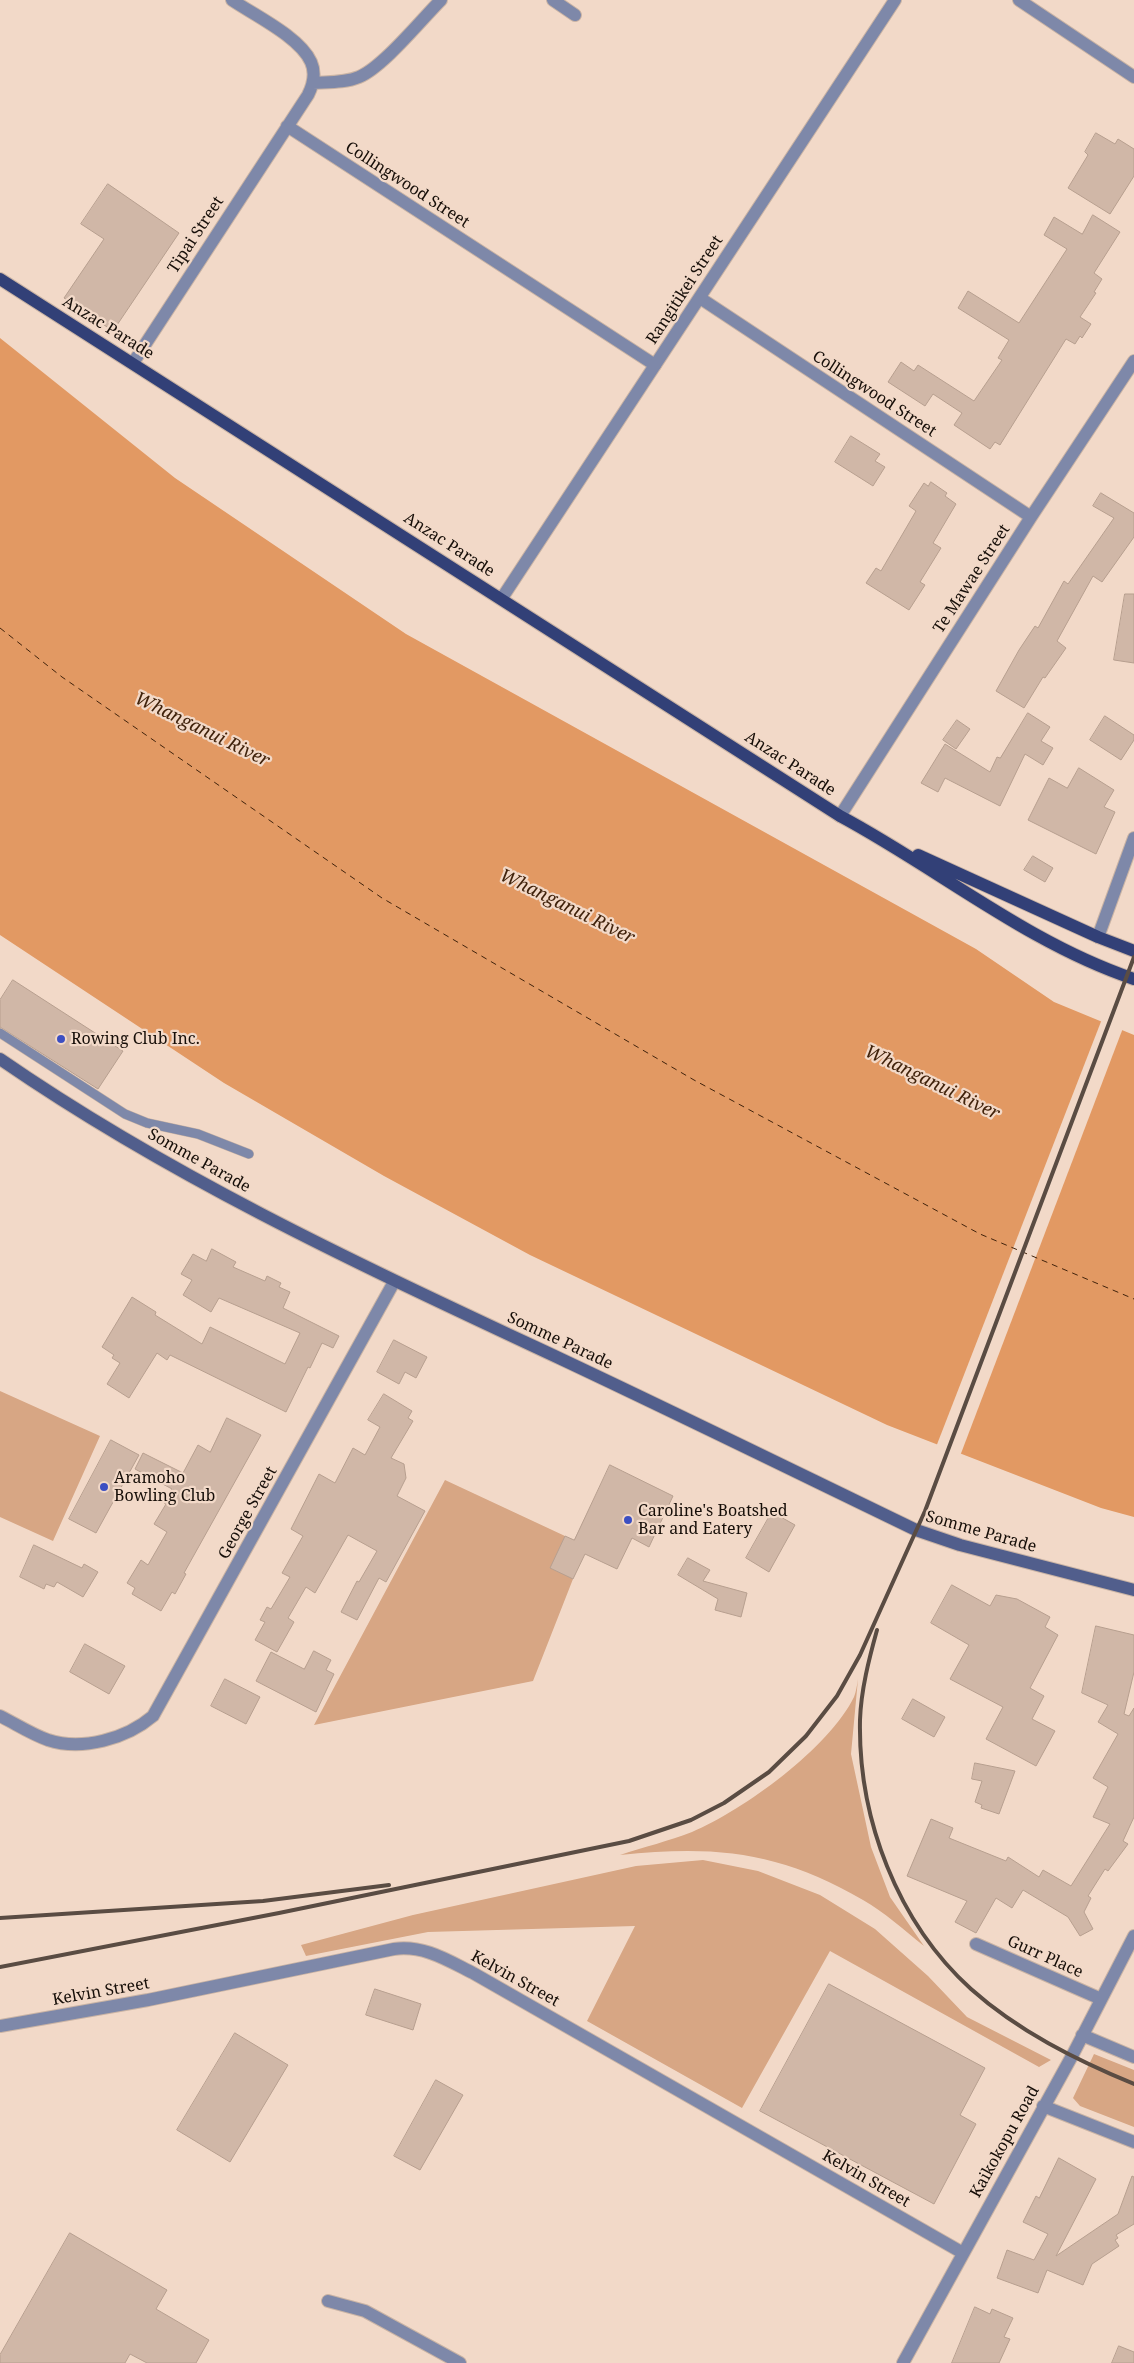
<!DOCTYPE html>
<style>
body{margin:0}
canvas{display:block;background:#f2d9c8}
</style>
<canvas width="1134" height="2363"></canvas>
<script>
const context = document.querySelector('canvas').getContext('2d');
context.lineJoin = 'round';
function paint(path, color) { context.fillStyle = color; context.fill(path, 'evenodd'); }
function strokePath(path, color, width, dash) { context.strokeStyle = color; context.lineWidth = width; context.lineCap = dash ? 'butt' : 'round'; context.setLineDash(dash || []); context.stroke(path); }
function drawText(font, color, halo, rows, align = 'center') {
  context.font = font + ' "Noto Serif",serif'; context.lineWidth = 4.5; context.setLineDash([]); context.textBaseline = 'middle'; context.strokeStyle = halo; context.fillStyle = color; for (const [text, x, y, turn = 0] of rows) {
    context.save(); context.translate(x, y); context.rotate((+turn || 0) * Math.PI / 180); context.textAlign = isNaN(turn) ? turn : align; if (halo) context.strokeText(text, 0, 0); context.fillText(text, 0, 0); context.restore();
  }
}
paint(new Path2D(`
 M0 1391 100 1436 53 1541 0 1517Z
 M445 1480 565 1536 573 1579 533 1681 314 1725Z
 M858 1679 851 1754 871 1847 890 1897 924 1946C904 1930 884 1912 863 1900 779 1851 715 1845 620 1855 644 1847 669 1841 692 1832 744 1810 829 1748 854 1697 856 1692 857 1685 858 1679Z
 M703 1860 758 1871 820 1895 875 1929 928 1976 967 2017 1051 2060 1039 2067 830 1951 742 2108 587 2021 635 1926 428 1932 306 1956 301 1945 413 1915 636 1866Z
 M1094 2054 1134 2070V2127L1080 2106 1073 2098Z`), '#d7a684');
paint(new Path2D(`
 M0 338 175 478 406 634 976 949 1054 1002 1134 1035V1517L1101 1508 887 1425 530 1255 384 1176 224 1083 0 935Z`), '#e29963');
paint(new Path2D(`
 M1102 1019 1123 1028 960 1456 936 1447Z`), '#f2d9c8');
strokePath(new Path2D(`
 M0 628 62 677 382 898 694 1080 980 1234 1134 1299`), '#41230c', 1, [6, 5]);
const building = new Path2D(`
 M1096 133 1115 144 1118 139 1134 149V176L1110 214 1068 188 1088 155 1085 152Z
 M108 184 179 233 113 331 64 298 104 239 81 224Z
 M1093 215 1120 232 1094 273 1102 279 1094 292 1096 293 1080 317 1091 324 1082 338 1080 336 1075 344 1066 339 1000 445 995 442 990 449 954 425 962 413 933 394 925 406 888 382 901 362 914 371 918 365 974 401 1002 360 998 358 1009 340 958 308 968 291 1019 323 1067 249 1044 235 1054 217 1082 234Z
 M851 436 880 454 875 461 885 467 873 486 835 462Z
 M931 482 947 493 945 496 956 504 933 543 941 548 920 582 925 585 909 610 866 583 876 568 881 571 916 511 909 506 924 483 928 486Z
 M1101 493 1134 513V537L1102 582 1093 576 1057 641 1066 648 1045 678 1043 677 1024 708 996 691 1019 650 1035 626 1038 628 1064 581 1068 584 1114 518 1093 506Z
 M1125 594H1134V663L1114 660Z
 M1028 713 1050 727 1041 741 1053 748 1043 765 1025 754 1000 806 945 778 938 792 921 783 945 744 990 772 997 757 1000 758Z
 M1105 716 1134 735V740L1121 760 1090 740Z
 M957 720 970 729 956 749 943 740Z
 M1079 768 1114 790 1104 807 1115 812 1096 854 1028 820 1049 778 1067 788Z
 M1033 856 1053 868 1045 882 1024 870Z
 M13 980 123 1051 98 1089 0 1027V1000Z
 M212 1249 236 1262 233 1267 265 1281 267 1276 281 1283 279 1287 290 1292 283 1308 339 1336 333 1348 322 1343 310 1368 308 1367 286 1412 170 1355 167 1360 157 1353 129 1398 107 1384 120 1363 112 1358 114 1355 102 1347 132 1297 156 1312 155 1315 202 1344 210 1327 285 1364 300 1333 219 1298 211 1312 183 1295 192 1280 181 1274 193 1254 206 1261Z
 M394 1340 427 1357 416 1378 405 1372 399 1384 377 1372Z
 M384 1394 412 1411 408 1418 413 1421 391 1458 404 1464 406 1478 397 1496 425 1511 386 1582 379 1578 357 1620 341 1612 357 1581 359 1582 377 1551 348 1535 315 1593 306 1587 288 1618 294 1622 277 1652 255 1640 265 1622 260 1620 267 1607 271 1609 290 1577 282 1573 303 1536 291 1529 319 1474 335 1483 353 1448 365 1455 380 1427 368 1420Z
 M227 1418 261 1435 184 1573 186 1574 175 1594 172 1592 161 1611 132 1594 135 1588 127 1583 141 1560 148 1565 167 1532 154 1524 166 1504 164 1503 172 1489 135 1469 143 1453 183 1473 198 1445 210 1452Z
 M111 1440 139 1455 96 1533 69 1519Z
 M610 1465 673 1496 649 1547 632 1538 617 1569 585 1554 573 1579 550 1568 565 1536 574 1540Z
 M772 1512 795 1525 769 1572 746 1558Z
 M34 1545 82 1568 84 1564 98 1572 83 1597 57 1582 54 1587 46 1584 44 1589 20 1577Z
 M688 1558 710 1570 703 1581 747 1593 741 1617 715 1610 718 1599 678 1575Z
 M952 1585 990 1606 996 1595 1017 1599 1050 1617 1045 1627 1058 1635 1030 1688 1044 1696 1032 1719 1055 1731 1036 1766 986 1739 1003 1707 950 1679 969 1645 931 1623Z
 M1096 1626 1134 1635V1672L1124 1714 1129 1716 1134 1708V1817L1123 1841 1128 1844 1108 1871 1105 1869 1088 1896 1091 1898 1084 1912 1093 1929 1080 1936 1068 1917 1023 1890 1012 1908 996 1898 976 1933 955 1922 967 1901 907 1876 931 1819 953 1828 949 1838 1006 1861 1008 1857 1039 1877 1043 1870 1071 1886 1110 1824 1093 1817 1108 1787 1093 1778 1118 1734 1098 1722 1108 1705 1082 1693Z
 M85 1644 125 1666 109 1694 70 1672Z
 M314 1651 331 1660 326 1670 334 1674 316 1712 256 1681 271 1652 304 1669Z
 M225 1679 260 1697 246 1724 211 1706Z
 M913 1699 945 1717 934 1737 902 1719Z
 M975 1763 1015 1771 999 1814 981 1808 982 1805 975 1802 982 1781 972 1779Z
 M829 1984 985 2068 960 2115 976 2124 934 2204 760 2111Z
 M375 1989 421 2004 413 2030 366 2015Z
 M235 2033 288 2065 230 2162 177 2130Z
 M436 2080 463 2095 420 2170 394 2156Z
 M1059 2158 1096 2179 1056 2256 1118 2214 1132 2176 1134 2177V2224L1116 2235 1118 2238 1115 2240 1119 2246 1092 2264 1083 2285 1047 2270 1038 2293 997 2278 1007 2250 1034 2260 1048 2234 1023 2222 1036 2196 1039 2198Z
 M70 2233 167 2290 156 2309 209 2340 196 2363H147L130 2354 125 2363H0V2355Z
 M975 2307 990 2314 992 2309 1013 2318 1004 2337 1010 2339 999 2363H952Z
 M1119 2346 1134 2352V2363H1112Z`);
paint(building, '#d0b7a7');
strokePath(building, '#b79f8f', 1);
const service = new Path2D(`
 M0 1033 125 1114 147 1123 198 1134 249 1154`);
const minor = new Path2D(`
 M553 0 575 15
 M1019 0 1134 77
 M313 83C328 82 345 83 359 77 383 67 421 20 441 0
 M287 126 655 365
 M700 298 1031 517
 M133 363 308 95C313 85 316 73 311 62 300 37 254 15 232 0
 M840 816 1031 517 1134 361
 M1098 937 1134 838
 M0 1716C16 1724 31 1734 48 1740 82 1751 126 1739 153 1716L394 1282
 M976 1944 1101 1999
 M0 2026 148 2000 394 1949C424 1945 447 1960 473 1973L963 2253
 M1082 2035 1134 2057
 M1043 2106 1134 2142
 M328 2301 365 2311 460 2363
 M903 2363 1072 2056 1134 1936`);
const tertiary = new Path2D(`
 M502 598 895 0`);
const secondary = new Path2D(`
 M0 1059C175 1180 369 1269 561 1359 680 1415 798 1473 916 1530L960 1545 1134 1590`);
const primary = new Path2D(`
 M0 279 840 816C939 869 1027 943 1134 979
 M918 855 1098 937 1134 951`);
strokePath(service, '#cab4a5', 10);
strokePath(minor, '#cab4a5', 14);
strokePath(tertiary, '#cab4a5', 14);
strokePath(secondary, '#cab4a5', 14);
strokePath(primary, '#cab4a5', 14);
strokePath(service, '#7e88a9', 9);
strokePath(minor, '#7e88a9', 12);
strokePath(tertiary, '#7e88a9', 12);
strokePath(secondary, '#515e8c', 12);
strokePath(primary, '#324077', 12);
strokePath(new Path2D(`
 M877 1630C869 1659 861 1690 860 1720 858 1818 897 1922 971 1989 1018 2031 1076 2060 1134 2084
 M0 1918 263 1901 389 1885
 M0 1967 279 1913 629 1841 691 1820 724 1803 769 1772 806 1736 837 1696 860 1655 925 1511 1134 957`), '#5a4c43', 4);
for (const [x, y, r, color] of [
 [61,1039,5,"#3c4fc2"],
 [104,1487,5,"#3c4fc2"],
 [628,1520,5,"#3c4fc2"]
]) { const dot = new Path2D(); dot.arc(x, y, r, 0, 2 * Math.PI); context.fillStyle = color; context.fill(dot); strokePath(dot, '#f2d9c8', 2); }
drawText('16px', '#160e08', '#f2d9c8', [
 ["Collingwood Street",407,185,33],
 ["Tipai Street",196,235,-57],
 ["Rangitikei Street",685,290,-57],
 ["Anzac Parade",108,328,32],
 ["Collingwood Street",874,394,33],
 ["Anzac Parade",449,545,33],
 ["Te Mawae Street",972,579,-57],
 ["Anzac Parade",790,764,33],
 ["Somme Parade",199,1161,29],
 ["Somme Parade",560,1341,25],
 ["George Street",248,1513,-61],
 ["Somme Parade",981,1532,16],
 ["Gurr Place",1045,1957,24],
 ["Kelvin Street",515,1979,29],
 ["Kelvin Street",101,1992,-10],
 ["Kaikokopu Road",1005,2142,-61],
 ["Kelvin Street",866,2179,30]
]);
drawText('16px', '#160e08', '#f2d9c8', [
 ["Rowing Club Inc.",71,1039],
 ["Aramoho",114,1478],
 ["Bowling Club",114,1496],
 ["Caroline's Boatshed",638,1511],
 ["Bar and Eatery",638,1529]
], 'left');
drawText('italic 18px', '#41230c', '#f2d9c8', [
 ["Whanganui River",202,730,26],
 ["Whanganui River",567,907,26],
 ["Whanganui River",932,1083,26]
]);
</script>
